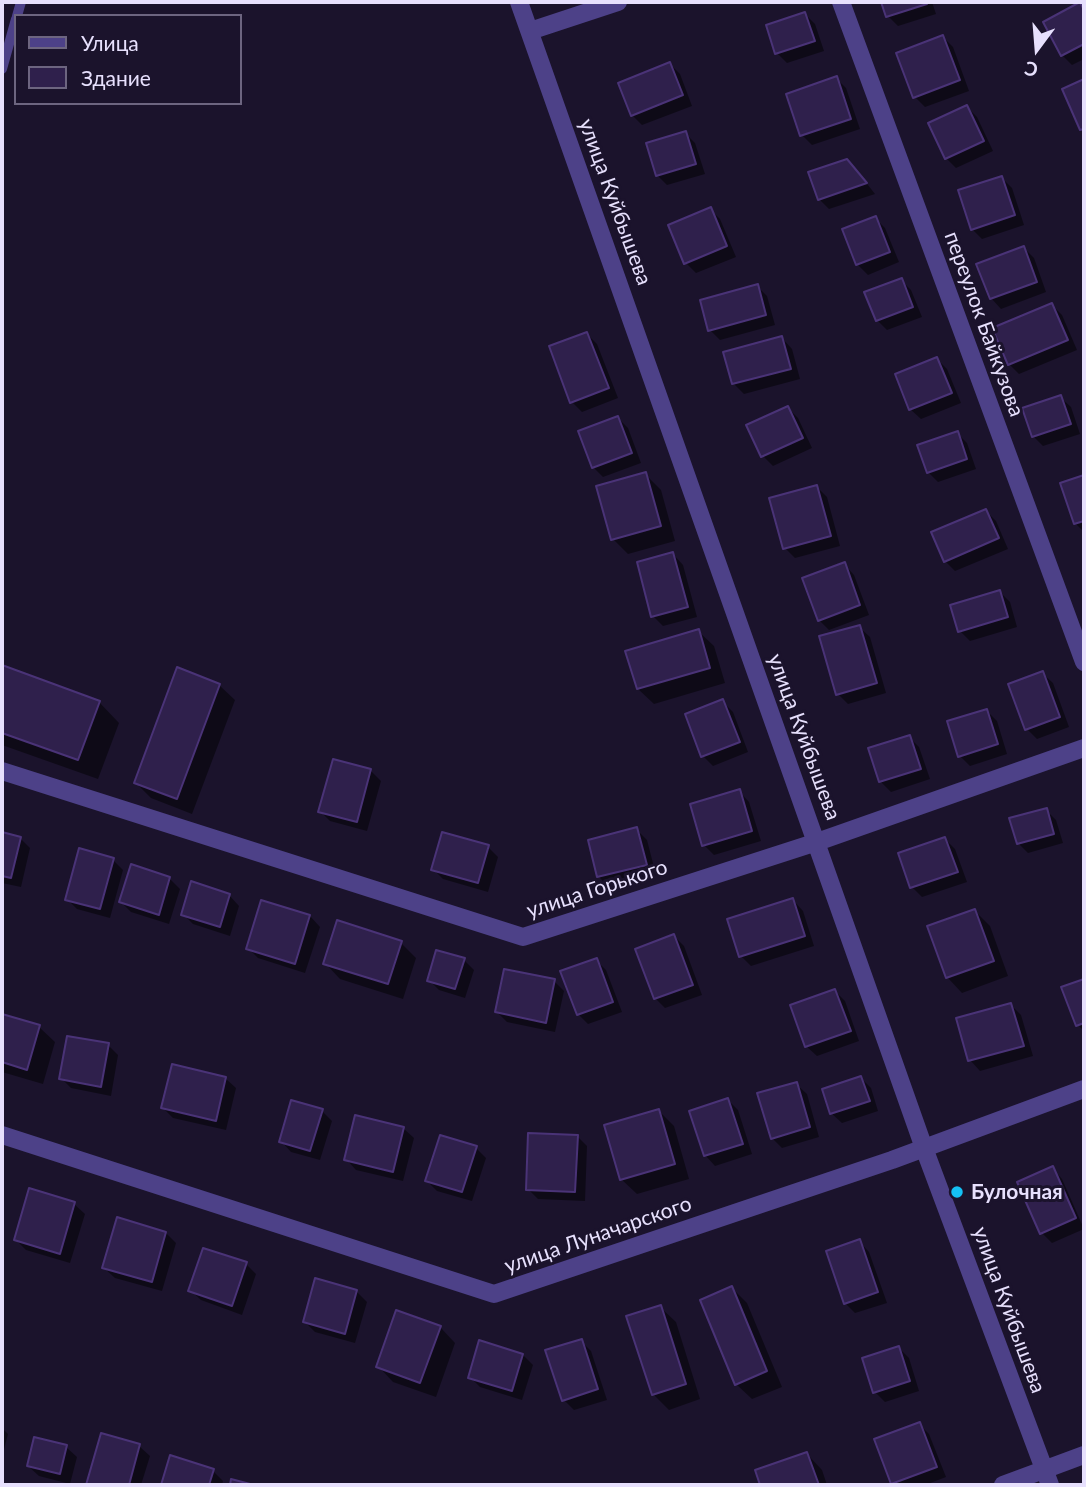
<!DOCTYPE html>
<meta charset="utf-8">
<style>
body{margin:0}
#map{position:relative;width:1086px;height:1487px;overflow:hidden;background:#1b132c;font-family:Lato,sans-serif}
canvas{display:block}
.frame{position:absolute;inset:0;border:4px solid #e7e0fd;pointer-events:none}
.legend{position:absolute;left:14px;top:14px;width:228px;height:91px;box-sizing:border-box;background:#1b132c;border:2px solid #6d6580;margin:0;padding:9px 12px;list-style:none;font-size:21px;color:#e7e0fd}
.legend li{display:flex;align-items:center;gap:14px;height:35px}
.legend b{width:35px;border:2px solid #6d6580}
.north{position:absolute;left:1002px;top:14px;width:70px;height:70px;-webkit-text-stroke:5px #1b132c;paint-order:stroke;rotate:196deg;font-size:19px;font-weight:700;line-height:28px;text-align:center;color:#e7e0fd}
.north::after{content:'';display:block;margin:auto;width:24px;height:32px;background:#e7e0fd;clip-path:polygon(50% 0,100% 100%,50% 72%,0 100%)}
</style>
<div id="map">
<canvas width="1086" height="1487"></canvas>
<div class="frame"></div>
<ul class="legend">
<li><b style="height:9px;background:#4d4188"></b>Улица</li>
<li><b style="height:19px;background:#2f204c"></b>Здание</li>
</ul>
<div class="north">С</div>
</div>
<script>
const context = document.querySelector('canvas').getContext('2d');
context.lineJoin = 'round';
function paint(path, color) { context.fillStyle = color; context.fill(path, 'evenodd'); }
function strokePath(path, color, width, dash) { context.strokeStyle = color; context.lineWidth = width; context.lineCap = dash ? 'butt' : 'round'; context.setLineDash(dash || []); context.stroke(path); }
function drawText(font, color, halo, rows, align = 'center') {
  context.font = font + ' Lato,sans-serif'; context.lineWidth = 6; context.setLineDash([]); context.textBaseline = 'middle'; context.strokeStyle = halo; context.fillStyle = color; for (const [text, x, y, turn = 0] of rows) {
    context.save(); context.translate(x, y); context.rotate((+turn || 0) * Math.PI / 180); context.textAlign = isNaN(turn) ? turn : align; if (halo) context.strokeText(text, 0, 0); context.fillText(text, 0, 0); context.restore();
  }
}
paint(new Path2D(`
 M883 2H932L936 14 898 26 888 16Z
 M1080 4 1084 8V59L1072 65 1062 55Z
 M805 14 815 24 824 51 787 63 777 53Z
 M943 37 953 47 969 91 925 107 915 97Z
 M670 64 680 74 692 106 642 125 632 115Z
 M836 78 846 88 860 129 812 145 802 135 788 95Z
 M967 107 977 117 993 151 956 168 946 158Z
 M685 133 695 143 705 174 667 185 657 175Z
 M857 171 875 194 829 209 819 199Z
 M1002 178 1012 188 1024 225 982 239 972 229Z
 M710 209 720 219 736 257 696 273 686 263Z
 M875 218 885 228 899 262 868 275 858 265 844 230Z
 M1024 248 1034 258 1046 292 1001 309 991 298Z
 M901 280 911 290 922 317 887 330 877 320Z
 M757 286 767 296 775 325 720 340 710 330Z
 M1052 305 1062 315 1077 350 1019 374 1009 364Z
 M587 334 597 344 618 398 582 412 572 402Z
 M782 338 792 349 800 379 744 394 733 383Z
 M937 359 947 369 961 403 921 419 910 409Z
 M1060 397 1071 407 1080 434 1043 446 1033 436Z
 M788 408 798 418 812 448 773 466 763 456Z
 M618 418 628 428 641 463 603 477 593 467Z
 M957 433 967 443 976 469 938 482 928 472Z
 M645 474 661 490 675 541 628 554 613 539Z
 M1084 476V532L1075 523 1062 484Z
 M817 487 827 497 840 546 795 558 785 548Z
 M986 511 996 521 1008 549 955 571 945 561Z
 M673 554 683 565 697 617 663 626 653 616Z
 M844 564 854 575 869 615 829 630 819 620Z
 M1000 592 1010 602 1017 627 970 641 960 631Z
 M859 627 870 637 886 693 848 704 838 694Z
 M698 631 714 646 725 683 654 704 638 689Z
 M2 667 99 702 119 723 98 779 2 745Z
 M1042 673 1053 683 1069 727 1037 739 1027 729Z
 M219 685 235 700 192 814 151 798 136 783Z
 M723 702 733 712 748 752 713 766 703 756Z
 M987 711 997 721 1007 754 970 766 960 756Z
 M909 737 919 747 930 779 891 792 881 782 870 749Z
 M334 761 371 771 381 781 367 831 330 821 320 811Z
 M739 791 749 802 761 841 714 855 704 845Z
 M1046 810 1056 820 1063 843 1028 853 1018 843Z
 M636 829 647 840 656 875 609 887 599 877 590 841Z
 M2 834 20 838 30 848 21 887 2 883Z
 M945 839 955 849 967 882 922 897 912 887Z
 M488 847 498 857 488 892 443 879 433 869Z
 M113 860 123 870 110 918 77 909 67 899Z
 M169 878 180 889 169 924 131 912 121 902Z
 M229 895 239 906 230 936 193 924 183 914Z
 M793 900 803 911 814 946 751 966 741 956Z
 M975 911 990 926 1008 976 962 993 947 977Z
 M310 916 320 927 305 973 258 958 248 948Z
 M674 936 684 946 702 995 665 1008 655 998Z
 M401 943 416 958 403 999 340 979 325 963Z
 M464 960 474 970 465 998 439 990 429 980Z
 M596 960 606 970 622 1012 588 1024 578 1014Z
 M1084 980V1031L1078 1025 1064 988Z
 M554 981 564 991 555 1032 507 1022 497 1012Z
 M835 991 845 1001 859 1041 817 1056 806 1046Z
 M1011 1005 1021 1015 1033 1056 980 1071 970 1060Z
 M2 1015 39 1027 55 1042 43 1084 2 1072Z
 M108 1045 118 1055 111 1096 71 1088 61 1078Z
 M225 1078 236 1088 226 1130 173 1118 163 1108Z
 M861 1078 871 1088 878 1111 842 1123 831 1113Z
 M796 1084 807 1094 819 1137 782 1148 772 1138Z
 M728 1100 738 1110 752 1154 715 1166 705 1155Z
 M322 1111 332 1121 320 1160 291 1152 281 1141Z
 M659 1111 674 1126 689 1179 637 1194 621 1179Z
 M403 1128 414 1138 403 1181 356 1170 346 1159Z
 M577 1136 587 1146 585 1201 538 1199 528 1189Z
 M476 1148 486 1158 472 1201 437 1191 427 1181Z
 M1052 1168 1062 1179 1084 1229 1052 1243 1042 1233Z
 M74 1204 85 1214 70 1263 26 1250 16 1240Z
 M166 1233 176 1243 162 1291 115 1278 104 1268Z
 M859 1241 869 1252 887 1303 855 1313 845 1303Z
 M246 1264 256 1274 242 1315 201 1300 190 1290Z
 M316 1280 357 1292 367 1302 355 1343 315 1332 305 1322Z
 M732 1288 747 1303 782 1387 752 1399 736 1384Z
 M660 1307 676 1322 700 1399 669 1410 653 1394Z
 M440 1327 455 1343 436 1397 393 1382 378 1366Z
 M581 1341 591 1351 607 1400 574 1410 564 1400Z
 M899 1348 909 1358 919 1391 885 1402 875 1392Z
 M523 1355 533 1365 522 1400 480 1387 470 1377Z
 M919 1424 929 1434 946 1477 925 1485H895L877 1440Z
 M2 1428 8 1434 2 1457Z
 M139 1446 150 1456 141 1485 88 1484Z
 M66 1447 77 1457 70 1484 39 1476 28 1466Z
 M807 1454 822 1470 827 1485H762L757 1471Z
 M171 1457 213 1471 223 1481 222 1485H162Z`), '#0007');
const building = new Path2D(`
 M881 2H926L927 4 886 17Z
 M1080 2 1084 10V44L1061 56 1043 22Z
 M805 12 815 41 775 54 766 25Z
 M943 35 960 80 913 98 896 53Z
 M670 62 683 95 631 116 618 83Z
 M837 76 851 119 800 136 786 94Z
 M1084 79V129L1080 130 1062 89Z
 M967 105 984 141 945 159 928 123Z
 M686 131 696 164 656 176 646 143Z
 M847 159 867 183 818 200 808 172Z
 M1002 176 1015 215 971 230 958 190Z
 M711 207 727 246 684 264 668 225Z
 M876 216 890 252 856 265 842 229Z
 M1024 246 1037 282 990 299 976 264Z
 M902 278 913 307 876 321 864 292Z
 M758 284 766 315 708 331 700 300Z
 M1052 303 1068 340 1008 365 992 328Z
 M587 332 609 388 570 403 549 346Z
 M782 336 791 369 732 384 723 352Z
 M937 357 952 393 909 410 895 374Z
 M1061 395 1071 424 1032 437 1022 408Z
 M788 406 803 438 761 457 746 425Z
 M618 416 632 453 592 468 578 431Z
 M958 431 967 459 927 473 917 445Z
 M646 472 661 526 611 540 596 486Z
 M1084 475V521L1074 524 1060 483Z
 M817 485 831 536 783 549 769 498Z
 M986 509 999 538 944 562 931 532Z
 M673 552 688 607 651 617 637 562Z
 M845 562 860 605 818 621 802 578Z
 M1000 590 1008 617 958 632 950 605Z
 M860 625 877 683 836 695 819 636Z
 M699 629 710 668 637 689 625 651Z
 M2 665 100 701 78 760 2 733Z
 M177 667 220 684 177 799 134 783Z
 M1043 671 1060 717 1025 730 1008 684Z
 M723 699 740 742 701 757 685 714Z
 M987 709 998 744 958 757 947 721Z
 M910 735 921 769 879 782 868 748Z
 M333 759 371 769 357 822 318 812Z
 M740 789 752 831 702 846 690 804Z
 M1047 808 1054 834 1017 844 1009 818Z
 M637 827 647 865 597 877 588 840Z
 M2 832 21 837 11 878 2 876Z
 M442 832 489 845 478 883 431 870Z
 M945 837 958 872 910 888 898 853Z
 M79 848 114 858 100 909 65 900Z
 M131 864 170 877 159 915 119 902Z
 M191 881 230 894 220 927 181 915Z
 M793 898 805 936 739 957 727 919Z
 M261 900 310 915 295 964 246 949Z
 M975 909 994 961 946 978 927 926Z
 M337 920 402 941 388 984 323 964Z
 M674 934 693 985 654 999 635 949Z
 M436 950 465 958 455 989 427 981Z
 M597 958 613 1002 577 1015 560 971Z
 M504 969 555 979 546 1023 495 1012Z
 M1084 979V1023L1076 1026 1061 987Z
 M835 989 851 1031 805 1047 790 1005Z
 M1011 1003 1024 1046 968 1061 956 1018Z
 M2 1014 40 1025 27 1070 2 1062Z
 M67 1036 109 1043 101 1087 59 1079Z
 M172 1064 226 1077 216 1121 161 1108Z
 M861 1076 870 1101 830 1114 822 1089Z
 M797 1082 810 1127 771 1139 757 1093Z
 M728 1098 743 1144 704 1156 689 1111Z
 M291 1100 323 1109 310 1151 279 1142Z
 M659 1109 675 1164 620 1180 604 1125Z
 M355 1115 404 1127 393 1172 344 1160Z
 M528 1133 578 1135 575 1192 526 1190Z
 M440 1135 477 1146 462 1192 425 1181Z
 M1053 1166 1076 1218 1040 1234 1017 1182Z
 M29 1188 75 1202 60 1254 14 1240Z
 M117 1217 166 1232 152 1282 102 1268Z
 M860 1239 878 1292 844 1304 826 1251Z
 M203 1248 247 1262 232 1306 188 1291Z
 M315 1278 357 1290 345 1334 303 1322Z
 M732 1286 767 1371 735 1385 700 1300Z
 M661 1305 686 1384 652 1395 626 1316Z
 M396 1310 441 1326 420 1383 376 1367Z
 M582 1339 598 1389 562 1401 545 1350Z
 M479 1340 523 1354 512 1391 468 1378Z
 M899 1346 910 1381 873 1393 862 1358Z
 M920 1422 937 1467 891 1484 874 1439Z
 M101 1433 140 1444 129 1485H86Z
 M34 1437 67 1445 60 1474 27 1466Z
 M807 1452 819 1485H760L755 1470Z
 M170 1455 214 1469 209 1485H161Z
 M231 1479 254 1485H230Z`);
paint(building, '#2f204c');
strokePath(building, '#4a3377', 2);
strokePath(new Path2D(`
 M17 16 21 2
 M2 69 16 19`), '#4d4188', 10);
strokePath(new Path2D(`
 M519 2 924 1148 1050 1485
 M841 2 1084 662
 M530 31 618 2
 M2 771 523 937 817 842 1084 748
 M2 1135 494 1294 892 1160 1084 1089
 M1003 1485 1084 1455`), '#4d4188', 18);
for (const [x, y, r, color] of [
 [957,1192,7,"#15c0f4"]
]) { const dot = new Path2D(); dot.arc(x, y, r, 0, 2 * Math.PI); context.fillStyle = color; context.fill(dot); strokePath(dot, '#1b132c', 2.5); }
drawText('21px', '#e7e0fd', '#1b132c', [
 ["улица Куйбышева",615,202,70],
 ["переулок Байкузова",984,324,70],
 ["улица Куйбышева",804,737,70],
 ["улица Горького",597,889,-18],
 ["улица Луначарского",598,1235,-19],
 ["улица Куйбышева",1009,1310,70]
]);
drawText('bold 21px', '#e7e0fd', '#1b132c', [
 ["Булочная",971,1192]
], 'left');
</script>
